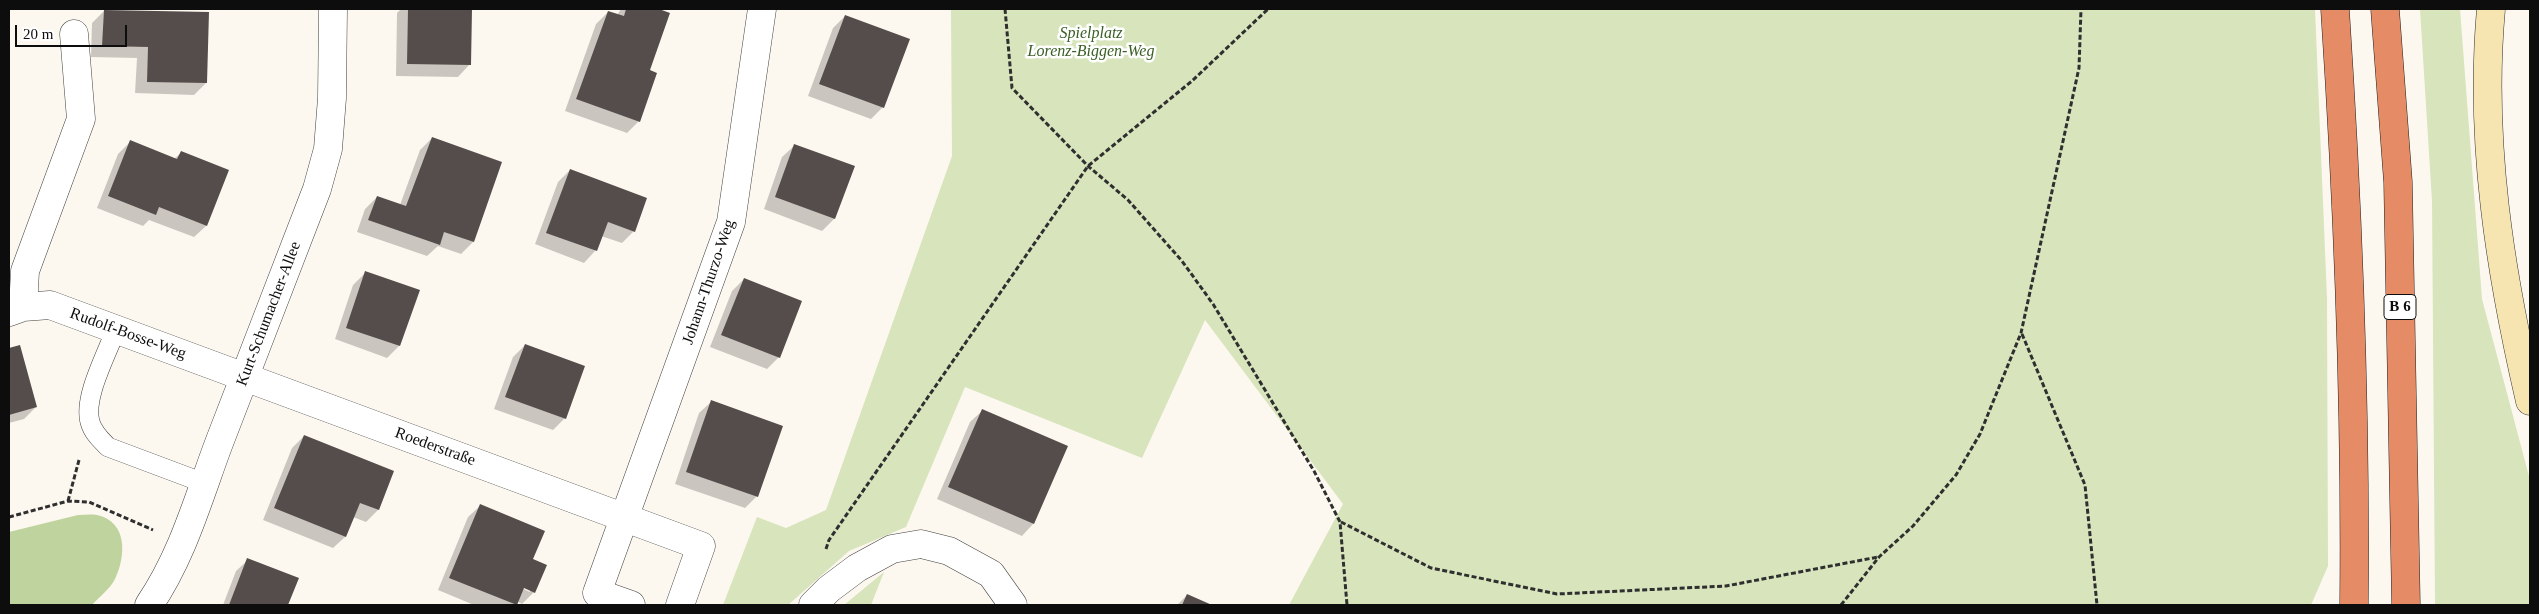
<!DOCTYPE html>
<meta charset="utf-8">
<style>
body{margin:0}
#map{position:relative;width:2539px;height:614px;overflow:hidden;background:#fdf8ef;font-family:"Times New Roman",serif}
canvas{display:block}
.frame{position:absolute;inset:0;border:10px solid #0d0d0d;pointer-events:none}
.scale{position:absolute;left:15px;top:25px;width:112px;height:22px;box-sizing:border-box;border:2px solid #0d0d0d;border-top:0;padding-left:6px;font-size:15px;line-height:18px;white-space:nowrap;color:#0d0d0d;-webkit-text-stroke:4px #fff;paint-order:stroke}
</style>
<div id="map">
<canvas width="2539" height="614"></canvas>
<div class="frame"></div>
<div class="scale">20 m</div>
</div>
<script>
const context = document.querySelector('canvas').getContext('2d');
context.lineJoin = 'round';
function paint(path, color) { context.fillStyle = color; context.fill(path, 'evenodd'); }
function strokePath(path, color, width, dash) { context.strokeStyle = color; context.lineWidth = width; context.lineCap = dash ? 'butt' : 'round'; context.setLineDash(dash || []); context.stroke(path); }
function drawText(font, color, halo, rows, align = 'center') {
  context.font = font + ' "Times New Roman",serif'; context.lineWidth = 5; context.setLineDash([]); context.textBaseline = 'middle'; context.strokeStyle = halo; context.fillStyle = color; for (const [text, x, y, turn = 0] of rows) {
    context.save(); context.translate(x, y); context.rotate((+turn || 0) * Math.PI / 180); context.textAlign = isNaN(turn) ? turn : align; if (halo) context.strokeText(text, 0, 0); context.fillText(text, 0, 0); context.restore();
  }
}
paint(new Path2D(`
 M951 9H2315L2327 299 2328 566 2311 605H1289L1343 504 1205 320 1142 458 965 387 906 527 849 551 788 605H723L757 517 786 528 826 510 952 156Z
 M2420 9H2460L2482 299 2530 480V605H2435L2432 201Z
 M884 572 871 605H844Z`), '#d7e4bc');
paint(new Path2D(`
 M78 515C84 515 91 514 97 515 128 522 126 556 115 579 110 589 99 597 92 605H9V532Z`), '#bed39d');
paint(new Path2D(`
 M401 9H470L469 65 458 77 396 76 397 13Z
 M621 9H655L669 14 648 71 639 121 627 133 565 111 596 24 608 12 617 15Z
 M104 11 206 83 194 95 135 93 137 58 91 57 92 23Z
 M845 16 883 107 871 119 808 96 833 28Z
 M432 138 501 163 473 242 461 254 438 246 427 256 357 232 365 209 377 197 400 205 420 150Z
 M130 142 174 159 181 153 206 226 194 237 149 220 143 226 97 208 118 154Z
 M794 146 853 167 834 219 822 231 764 209 782 157Z
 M570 170 634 231 622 243 601 236 595 251 584 263 535 244 558 182Z
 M365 273 399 346 387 358 335 339 353 285Z
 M744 279 779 357 767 369 710 347 732 291Z
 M525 345 565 418 553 430 494 409 513 357Z
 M19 346 36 407 24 419 9 423V349Z
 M711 402 757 496 745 508 675 484 699 413Z
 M982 411 1033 524 1022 536 937 499 970 422Z
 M304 436 393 471 378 510 366 522 353 517 345 537 333 548 263 520 292 448Z
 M480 506 532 560 534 592 522 604 517 601 515 605H474L438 590 468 517ZM517 586 530 589V592Z
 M248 560 297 579 287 605H223L236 571Z
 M1187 595 1209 605H1177Z`), '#0003');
paint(new Path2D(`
 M408 9H472L471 65 407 64Z
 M626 9H659L670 13 650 70 657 73 640 122 576 99 608 11 624 16Z
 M104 10 209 12 207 83 147 82 148 47 102 46Z
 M845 15 910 39 884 108 819 84Z
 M432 137 502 162 474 242 444 232 440 245 368 220 377 196 406 206Z
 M130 140 177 159 181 151 229 170 207 226 159 207 156 215 108 196Z
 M794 144 855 166 835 219 775 197Z
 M570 169 647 198 635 232 608 222 597 251 546 233Z
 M365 271 420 290 400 346 346 328Z
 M744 278 802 301 780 358 721 335Z
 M525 344 585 366 566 419 505 397Z
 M20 345 37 407 9 415V348Z
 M711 400 783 426 758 497 686 472Z
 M982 409 1068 446 1034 524 948 487Z
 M304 435 394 471 379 510 360 503 346 537 274 508Z
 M480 504 545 531 533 559 547 565 535 593 524 588 517 605 449 578Z
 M247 558 299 578 288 605H229Z
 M1187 594 1212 605H1182Z`), '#554d4b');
const lane = new Path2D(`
 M116 329C107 354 83 397 90 422 93 433 101 440 108 447L204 483`);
const street = new Path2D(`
 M23 307 25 271 81 119 74 34
 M9 312 23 307 50 305 701 546 680 605
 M149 605C183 555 198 499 219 443 252 358 284 273 317 189L328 149 332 98 333 9
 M631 605 597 593 731 222 762 9
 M813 605 829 589 857 568 892 549 921 544 949 551 991 574 1013 605`);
const secondary = new Path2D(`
 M2491 9C2479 141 2500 272 2530 401`);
const highway = new Path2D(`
 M2335 9C2348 207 2356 406 2354 605
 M2385 9 2398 182 2406 605`);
strokePath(lane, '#404040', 20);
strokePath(street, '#404040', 29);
strokePath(secondary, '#2f2f2f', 29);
strokePath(highway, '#1e1e1e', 29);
strokePath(new Path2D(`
 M1005 9 1012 88 1088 166 1128 200 1182 261 1213 304 1314 471 1340 522 1347 605
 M2022 334 2085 485 2097 605
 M68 501 79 460
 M9 517 68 501 89 502 153 530
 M1341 522 1431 568 1557 594 1726 586 1878 557
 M826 549 829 540 1088 166 1192 81 1268 9
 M1841 605 1879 557 1913 526 1956 475 1980 434 2021 333 2079 68 2081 9`), '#2f2f2f', 3, [5, 2.5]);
strokePath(lane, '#fff', 19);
strokePath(street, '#fff', 28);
strokePath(secondary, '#f6e4b1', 28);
strokePath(highway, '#e58c66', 28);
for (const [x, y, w] of [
 [2400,307,32]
]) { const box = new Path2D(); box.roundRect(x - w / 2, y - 12.5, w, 25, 4); context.fillStyle = '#fff'; context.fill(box); strokePath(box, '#0d0d0d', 1); }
drawText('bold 15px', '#0d0d0d', null, [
 ["B 6",2400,307]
]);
drawText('italic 16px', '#3a5e25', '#fff', [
 ["Spielplatz",1091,34],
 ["Lorenz-Biggen-Weg",1091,52]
]);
drawText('16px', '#0d0d0d', '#fff', [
 ["Johann-Thurzo-Weg",709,282,-71],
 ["Kurt-Schumacher-Allee",269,314,-69],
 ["Rudolf-Bosse-Weg",128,334,20],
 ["Roederstraße",435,447,20]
]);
</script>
